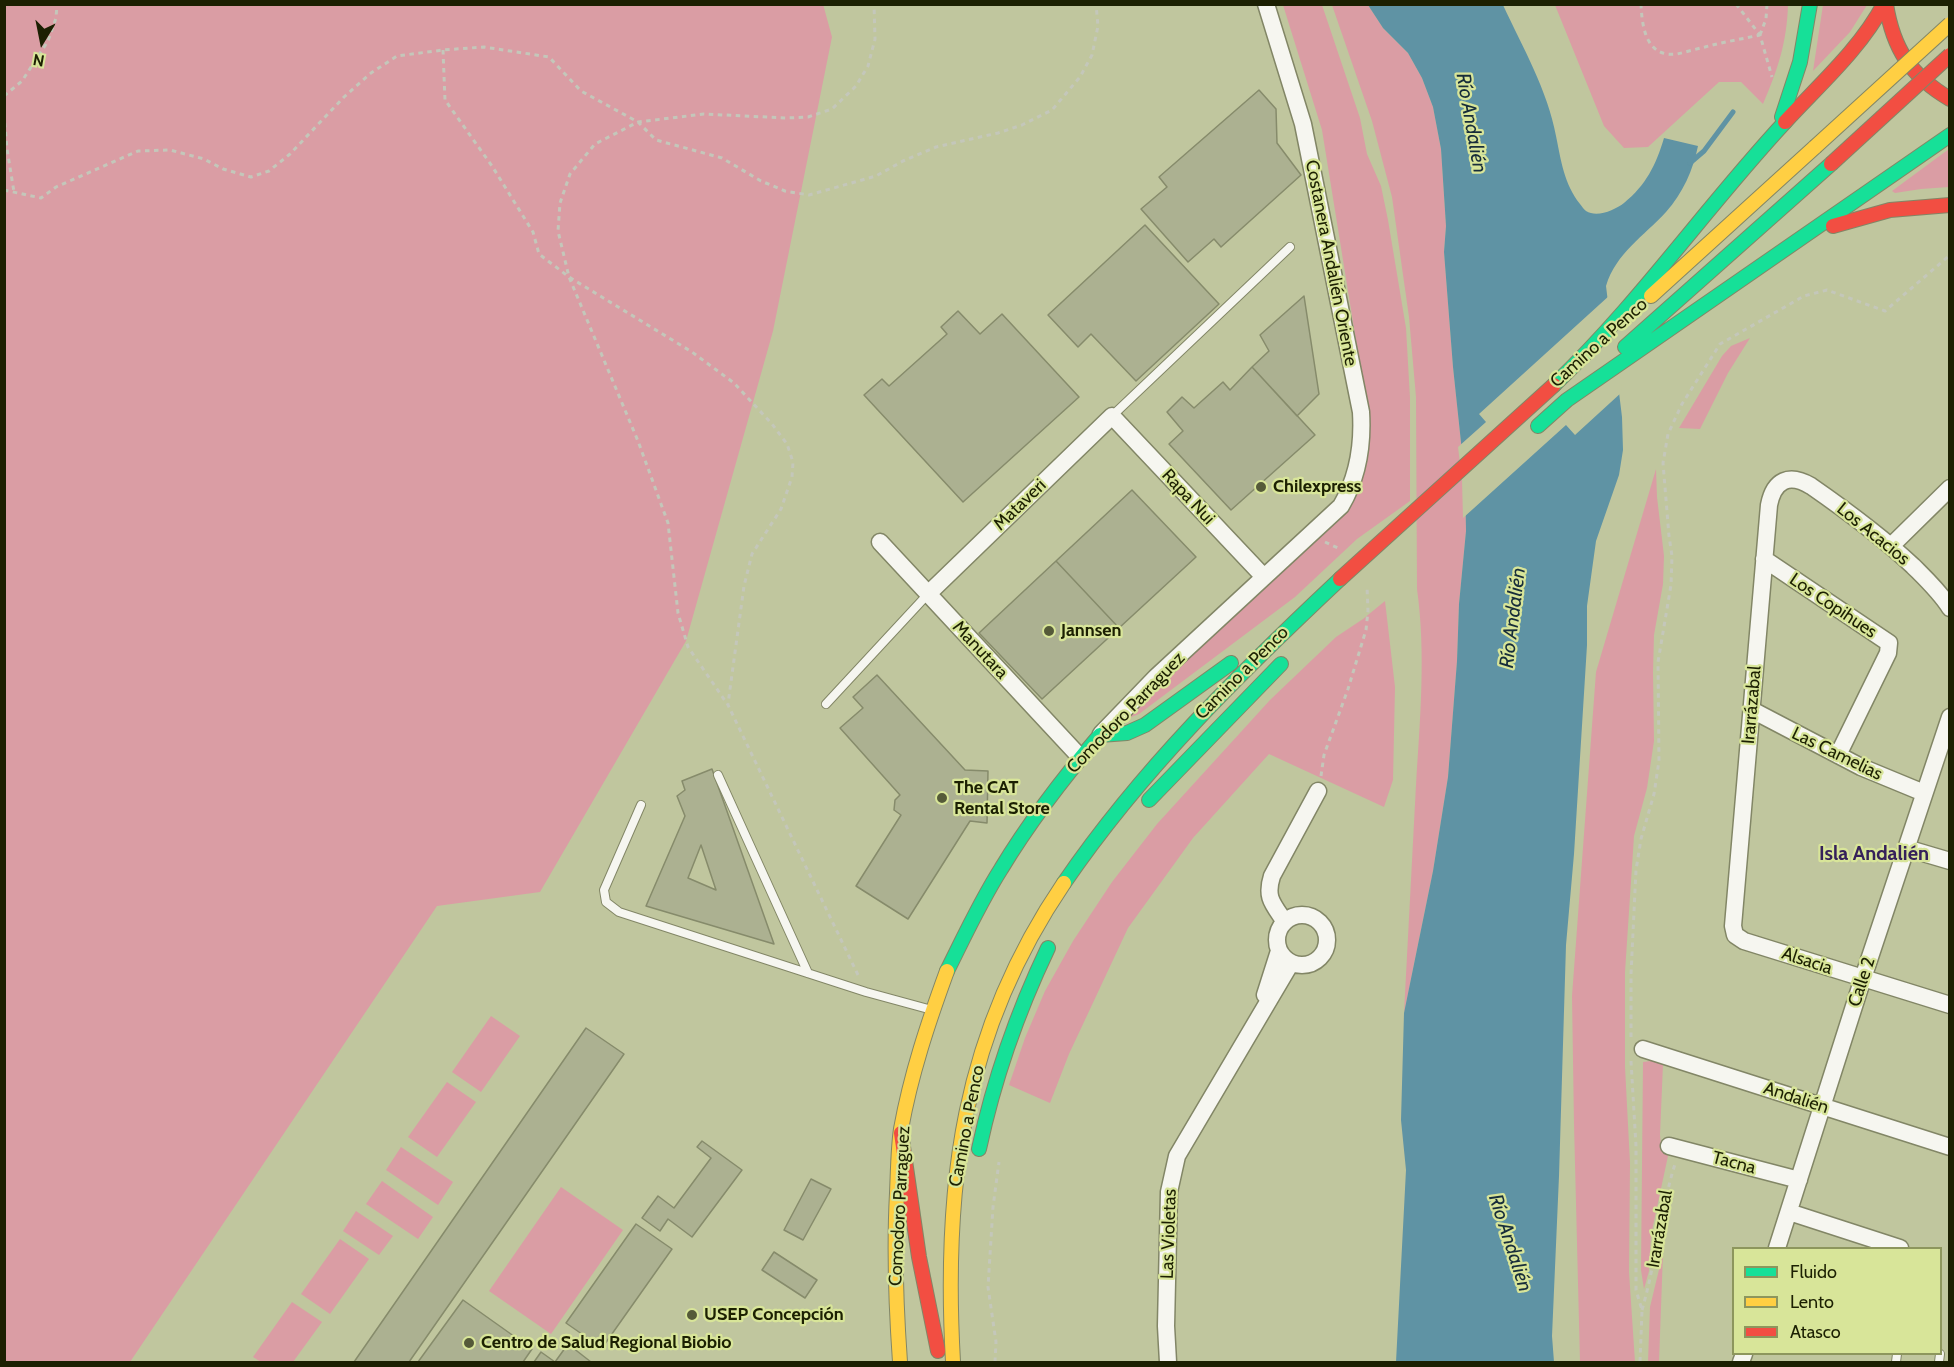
<!DOCTYPE html>
<meta charset="utf-8">
<style>
body{margin:0}
#map{position:relative;width:1954px;height:1367px;overflow:hidden;background:#c0c69e;font-family:Cabin,sans-serif}
canvas{display:block}
.frame{position:absolute;inset:0;border:6px solid #1c2002;pointer-events:none}
.legend{position:absolute;left:1732px;top:1247px;width:210px;height:108px;box-sizing:border-box;background:#d8e599;border:2px solid #8d965d;margin:0;padding:8px 10px;list-style:none;font-size:18px;color:#1c2002}
.legend li{display:flex;align-items:center;gap:12px;height:30px}
.legend b{width:30px;border:2px solid #8d965d}
.north{position:absolute;left:12px;top:12px;width:60px;height:60px;-webkit-text-stroke:4px #d8e599;paint-order:stroke;rotate:190deg;font-size:16px;font-weight:700;line-height:24px;text-align:center;color:#1c2002}
.north::after{content:'';display:block;margin:auto;width:21px;height:27px;background:#1c2002;clip-path:polygon(50% 0,100% 100%,50% 72%,0 100%)}
</style>
<div id="map">
<canvas width="1954" height="1367"></canvas>
<div class="frame"></div>
<ul class="legend">
<li><b style="height:8px;background:#16e098"></b>Fluido</li>
<li><b style="height:8px;background:#ffcf43"></b>Lento</li>
<li><b style="height:8px;background:#f24e42"></b>Atasco</li>
</ul>
<div class="north">N</div>
</div>
<script>
const context = document.querySelector('canvas').getContext('2d');
context.lineJoin = 'round';
function paint(path, color) { context.fillStyle = color; context.fill(path, 'evenodd'); }
function strokePath(path, color, width, dash) { context.strokeStyle = color; context.lineWidth = width; context.lineCap = dash ? 'butt' : 'round'; context.setLineDash(dash || []); context.stroke(path); }
function drawText(font, color, halo, rows, align = 'center') {
  context.font = font + ' Cabin,sans-serif'; context.lineWidth = 4.5; context.setLineDash([]); context.textBaseline = 'middle'; context.strokeStyle = halo; context.fillStyle = color; for (const [text, x, y, turn = 0] of rows) {
    context.save(); context.translate(x, y); context.rotate((+turn || 0) * Math.PI / 180); context.textAlign = isNaN(turn) ? turn : align; if (halo) context.strokeText(text, 0, 0); context.fillText(text, 0, 0); context.restore();
  }
}
paint(new Path2D(`
 M5 4H823L832 37 773 331 686 641 540 892 437 906 130 1362H5Z
 M1788 4C1787 42 1778 69 1763 104L1741 82H1719L1648 147 1624 148 1604 126 1555 5Z
 M1283 5H1322L1360 118 1367 154 1381 186 1388 220 1406 328 1410 398V501L1357 539 1295 597 1139 714 1129 718 1141 702 1347 511C1363 487 1370 455 1370 427L1322 130Z
 M1332 5H1368L1383 28 1408 53 1422 78 1433 107 1441 149 1446 226 1444 252 1453 367 1465 480 1466 531 1459 604 1457 661 1448 777 1433 871 1404 1013C1408 937 1412 861 1416 785 1420 720 1426 653 1417 589L1416 397 1409 317 1392 197 1372 121Z
 M1823 5H1867L1850 32 1813 71Z
 M1949 149V187L1921 189 1895 193 1892 191Z
 M1750 338 1728 373 1700 429 1679 428 1722 356 1731 346Z
 M1656 469 1657 497 1664 556 1663 584 1654 635 1653 672 1654 741 1647 788 1634 836 1625 972V1067L1630 1163 1629 1272 1635 1362H1580L1574 1124 1572 996 1596 672Z
 M1385 601 1395 687 1393 780 1384 807 1269 754 1193 838 1128 928 1069 1054 1050 1103 1009 1085 1025 1038 1045 991 1073 941 1112 882 1157 824 1270 700 1336 637 1363 619Z
 M491 1016 520 1036 481 1092 452 1072Z
 M1651 1061 1663 1064 1660 1135 1661 1145 1668 1156 1651 1235 1649 1271 1644 1289 1641 1270 1643 1062Z
 M447 1082 476 1102 437 1157 408 1137Z
 M401 1147 453 1182 438 1205 386 1170Z
 M382 1181 433 1217 418 1239 366 1204Z
 M561 1187 623 1230 551 1334 489 1291Z
 M356 1211 393 1236 379 1255 343 1231Z
 M340 1239 369 1259 330 1314 301 1294Z
 M1663 1253 1659 1362H1648L1650 1307Z
 M292 1302 322 1322 293 1362H261L253 1357Z`), '#da9da4');
paint(new Path2D(`
 M1368 5H1503C1522 46 1548 91 1556 136 1561 160 1564 184 1580 204 1582 206 1583 209 1586 211 1597 218 1615 210 1624 203 1646 185 1656 165 1664 138L1698 146C1693 170 1683 193 1666 212 1644 236 1616 253 1606 286L1622 417 1623 450 1619 475 1596 541 1587 606V645L1574 854 1566 945 1559 1176 1552 1336 1554 1362H1396L1406 1170 1401 1120 1404 1013 1433 871 1448 777 1457 661 1459 604 1466 531 1465 480 1453 367 1444 252 1446 226 1441 149 1433 107 1422 78 1408 53 1383 28Z`), '#5f93a4');
paint(new Path2D(`
 M1610 295 1622 392 1575 435 1566 425 1463 518 1462 480 1458 447 1486 422 1479 414Z`), '#c0c69e');
strokePath(new Path2D(`
 M1690 163 1704 151 1733 112`), '#5f93a4', 5);
const building = new Path2D(`
 M1259 90 1276 109 1277 143 1301 175 1221 247 1214 239 1188 262 1141 209 1167 187 1159 177Z
 M1145 225 1219 304 1136 381 1091 334 1078 347 1048 315Z
 M1304 296 1319 394 1297 416 1252 367 1269 351 1260 335Z
 M958 311 980 334 1002 314 1079 397 963 502 864 395 882 379 889 386 947 334 941 327Z
 M1252 367 1315 435 1231 510 1169 444 1183 431 1167 412 1182 397 1194 408 1223 382 1230 390Z
 M1132 490 1196 557 1119 628 1056 561Z
 M1056 561 1119 628 1042 699 979 633Z
 M877 675 965 770 988 771 987 823 970 821 908 919 856 886 901 815 894 810 895 800 900 795 840 728 863 708 853 697Z
 M712 769 774 944 646 906 685 816 677 796 685 790 682 781ZM701 845 716 890 688 878Z
 M586 1028 624 1054 409 1362H354Z
 M702 1141 742 1170 692 1237 668 1219 660 1231 642 1218 658 1196 674 1208 711 1158 697 1147Z
 M811 1179 831 1189 803 1240 784 1230Z
 M636 1224 672 1249 602 1348 566 1323Z
 M774 1252 817 1280 805 1298 762 1270Z
 M463 1300 532 1349 523 1362H418Z
 M568 1344 591 1362H534L541 1352 555 1362Z`);
paint(building, '#acb191');
strokePath(building, '#868b6b', 1.5);
const lane = new Path2D(`
 M1112 416 1290 247
 M826 704 928 594
 M718 775 808 973
 M641 805 604 890 606 902 619 912 866 992 932 1010
 M1896 1362 1897 1354
 M1939 1362 1940 1354`);
const street = new Path2D(`
 M880 542 1080 757
 M1891 546 1950 488
 M1764 559 1889 643 1888 653 1838 755
 M928 594 1112 416 1264 577
 M1950 608C1940 592 1926 579 1913 566 1881 536 1847 511 1811 486 1789 473 1774 480 1769 505L1733 926 1735 935 1744 941 1950 1005
 M1752 710 1861 767 1924 793
 M1101 734 1156 677 1341 506C1358 477 1363 445 1361 412L1303 124 1266 4
 M1906 848 1950 861
 M1277 940a25 25 0 1 1 50 0a25 25 0 1 1-50 0Z
 M1285 922C1273 904 1265 898 1272 876L1318 791
 M1265 995 1279 951
 M1643 1049 1950 1147
 M1669 1146 1799 1180
 M1789 1212 1900 1248
 M1777 1248 1863 978 1950 717
 M1168 1362 1166 1326 1169 1192 1177 1156 1291 963
 M1741 1362 1744 1354`);
const fast = new Path2D(`
 M1782 117 1800 62 1810 4
 M1625 347 1831 164
 M1554 385C1639 304 1706 207 1785 122
 M1538 426 1567 400 1950 135
 M1100 735 1127 733 1145 725 1231 663
 M1149 800 1281 664
 M1064 883C1142 769 1240 673 1340 579
 M947 971C964 937 980 902 1001 869 1030 821 1064 777 1100 735
 M979 1149C994 1079 1017 1013 1048 948`);
const slow = new Path2D(`
 M1651 296 1815 147
 M900 1362C896 1306 894 1249 897 1193 898 1172 898 1150 901 1129 911 1074 928 1023 947 971
 M953 1362C943 1185 962 1033 1064 883`);
const jam = new Path2D(`
 M1886 4C1893 49 1911 76 1950 99
 M1785 122C1820 84 1860 49 1884 4
 M1833 226 1890 210 1950 205
 M1340 579 1554 385
 M901 1133 919 1257 938 1351`);
strokePath(lane, '#828666', 10);
strokePath(street, '#828666', 19);
strokePath(fast, '#828666', 16);
strokePath(slow, '#828666', 16);
strokePath(jam, '#828666', 16);
strokePath(new Path2D(`
 M1641 4C1642 27 1646 58 1677 54 1686 52 1696 49 1705 47 1723 42 1742 39 1760 35
 M1736 4 1760 35 1772 77
 M1760 35 1766 19 1767 4
 M443 50 445 100 492 166 533 232 539 254 569 277 692 352 734 383 772 424 787 444 793 462 792 477 781 509 752 554 744 586 728 704
 M4 96 22 81 48 41 56 18 57 4
 M4 114 7 149 14 192
 M4 190 41 198 56 187 138 151 170 150 204 159 223 169 251 177 269 171 290 154 344 97 371 73 397 56 443 50 484 47 549 57 581 91 638 122 656 140 722 158 761 181 785 191 809 195 876 176 903 161 936 147 998 133 1022 125 1052 110 1080 77 1092 55 1098 26 1096 4
 M1325 542 1338 548
 M1321 776 1324 755 1348 689 1366 630 1368 611 1367 586
 M858 975 728 705 688 647 678 613 668 523 638 441 569 277 558 231 560 203 570 174 595 144 638 122 704 114 786 118 808 117 832 109 856 86 868 66 875 39 874 4
 M1631 1037V974L1636 870 1641 839 1654 794 1659 761 1658 662 1671 585 1672 556 1669 536 1663 463 1668 434 1682 404 1720 344 1804 296 1827 290 1885 311 1950 255
 M1631 1061 1636 1146V1290L1642 1310 1640 1362
 M1642 1310C1656 1262 1660 1212 1675 1164
 M995 1362 996 1342 988 1287 993 1207 999 1162`), '#c4c7ba', 3, [4.5, 4.5]);
strokePath(lane, '#f6f6f0', 8);
strokePath(street, '#f6f6f0', 16);
strokePath(fast, '#16e098', 14);
strokePath(slow, '#ffcf43', 14);
strokePath(jam, '#f24e42', 14);
const slowBridge = new Path2D(`
 M1815 147 1950 24`);
const jamBridge = new Path2D(`
 M1831 164 1950 55`);
strokePath(slowBridge, '#828666', 16, []);
strokePath(jamBridge, '#828666', 16, []);
strokePath(slowBridge, '#ffcf43', 14);
strokePath(jamBridge, '#f24e42', 14);
for (const [x, y, r, color] of [
 [1261,487,6,"#555a39"],
 [1049,631,6,"#555a39"],
 [942,798,6,"#555a39"],
 [692,1315,6,"#555a39"],
 [469,1343,6,"#555a39"]
]) { const dot = new Path2D(); dot.arc(x, y, r, 0, 2 * Math.PI); context.fillStyle = color; context.fill(dot); strokePath(dot, '#d8e599', 2); }
drawText('18px', '#1c2002', '#d8e599', [
 ["Costanera Andalién Oriente",1331,263,79],
 ["Camino a Penco",1599,343,-42],
 ["Rapa Nui",1188,497,47],
 ["Mataveri",1020,505,-44],
 ["Los Acacios",1873,534,39],
 ["Los Copihues",1833,606,34],
 ["Manutara",980,650,47],
 ["Camino a Penco",1242,673,-45],
 ["Irarrázabal",1752,705,-85],
 ["Comodoro Parraguez",1126,713,-46],
 ["Las Camelias",1837,754,26],
 ["Alsacia",1807,961,18],
 ["Calle 2",1862,982,-72],
 ["Andalién",1796,1098,18],
 ["Camino a Penco",967,1126,-79],
 ["Tacna",1734,1163,15],
 ["Comodoro Parraguez",900,1206,-87],
 ["Irarrázabal",1660,1229,-80],
 ["Las Violetas",1169,1234,-88]
]);
drawText('bold 18px', '#1c2002', '#d8e599', [
 ["Chilexpress",1273,487],
 ["Jannsen",1061,631],
 ["The CAT",954,788],
 ["Rental Store",954,809],
 ["USEP Concepción",704,1315],
 ["Centro de Salud Regional Biobio",481,1343]
], 'left');
drawText('italic 20px', '#172d3a', '#d8e599', [
 ["Río Andalién",1471,123,80],
 ["Río Andalién",1513,618,-83],
 ["Río Andalién",1510,1243,72]
]);
drawText('bold 20px', '#35205a', '#d8e599', [
 ["Isla Andalién",1874,854]
]);
</script>
